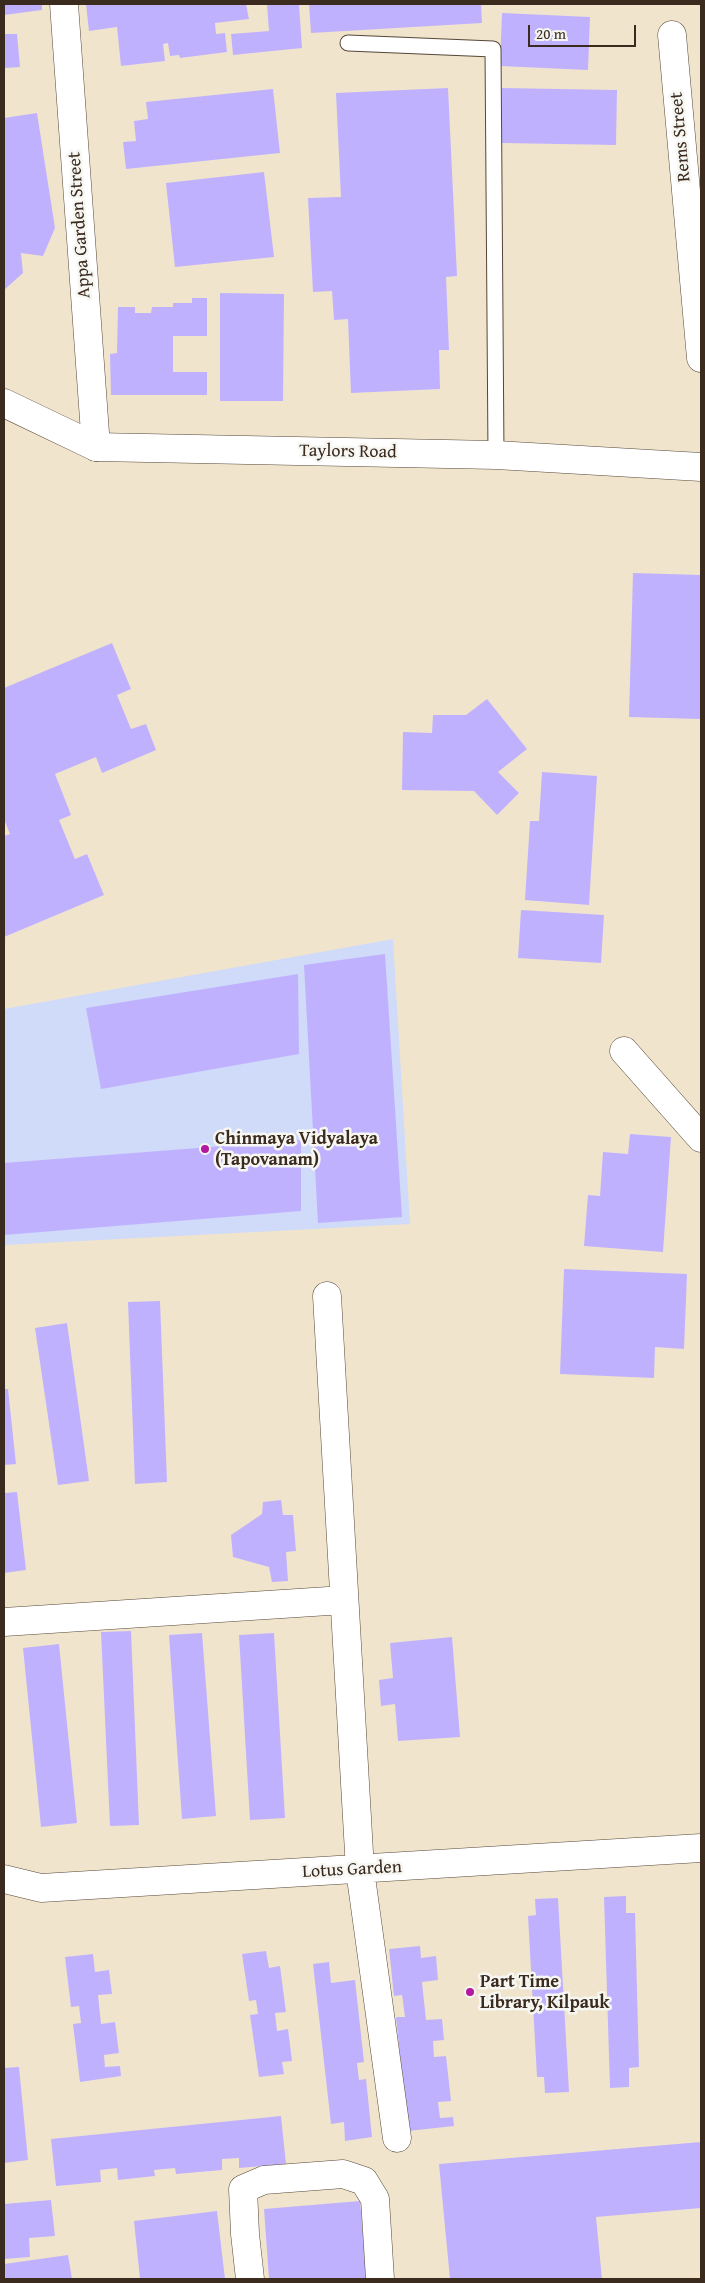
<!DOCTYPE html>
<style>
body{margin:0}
#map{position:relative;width:705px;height:2283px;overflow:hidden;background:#f0e5cc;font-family:"Gentium Book Plus",serif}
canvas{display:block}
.frame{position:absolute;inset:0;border:5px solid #3b2a1e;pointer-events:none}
.scale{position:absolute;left:528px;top:25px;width:108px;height:22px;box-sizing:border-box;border:2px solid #3b2a1e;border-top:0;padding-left:6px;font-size:15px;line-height:18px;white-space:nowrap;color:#3b2a1e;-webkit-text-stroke:4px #f6f6f2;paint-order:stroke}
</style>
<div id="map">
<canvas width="705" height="2283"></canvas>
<div class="frame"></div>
<div class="scale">20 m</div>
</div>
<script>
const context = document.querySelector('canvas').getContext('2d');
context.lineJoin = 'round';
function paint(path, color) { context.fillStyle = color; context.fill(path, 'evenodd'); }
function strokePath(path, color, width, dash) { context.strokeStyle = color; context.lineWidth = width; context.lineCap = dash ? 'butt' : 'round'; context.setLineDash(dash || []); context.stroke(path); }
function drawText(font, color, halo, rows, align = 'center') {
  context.font = font + ' "Gentium Book Plus",serif'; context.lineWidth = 5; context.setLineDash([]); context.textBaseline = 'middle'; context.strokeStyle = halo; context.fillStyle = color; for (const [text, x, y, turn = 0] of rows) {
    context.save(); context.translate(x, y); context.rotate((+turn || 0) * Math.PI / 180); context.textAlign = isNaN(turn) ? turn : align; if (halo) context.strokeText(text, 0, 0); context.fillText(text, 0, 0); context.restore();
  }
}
paint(new Path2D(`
 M393 939 410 1224 4 1245V1009Z`), '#d0daf9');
paint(new Path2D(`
 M4 4H42V10L4 15Z
 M86 4H246L249 19 215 23 216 34 225 33 227 52 180 58 179 55 170 56 168 43 163 44 165 61 121 66 117 27 89 31Z
 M267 4H299L302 48 233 55 231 34 269 31Z
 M309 4H481L482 23 311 33Z
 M502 13 590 17 588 70 500 66Z
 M4 34H17L20 67 4 68Z
 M448 88 457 276 446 277 449 350H439L440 389 351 393 348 319 334 320 332 291 313 292 308 198 341 197 336 93Z
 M502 88 617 90 616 145 502 143Z
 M273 89 280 153 126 169 123 142 136 141 134 121 148 119 146 102Z
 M37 113 55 228 43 256 21 253 23 273 4 290V118Z
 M264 172 274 257 175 267 166 183Z
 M220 293 284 294 283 401H220Z
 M192 298H207V336H173V372H207V395H111L110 354 117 353 118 307H135V313H151L152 307H173V303H192Z
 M633 573 701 575V719L629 717Z
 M112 643 131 689 117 695 131 729 146 724 156 750 102 773 96 757 55 774 71 815 59 820 75 859 87 854 104 895 4 937V836L10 834 4 819V688Z
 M487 699 527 749 498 772 519 793 497 815 474 791 402 790 403 732 432 733 433 715H466Z
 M542 772 597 776 589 905 525 900 530 821H539Z
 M521 910 604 915 601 963 518 958Z
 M385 954 402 1217 318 1223 304 965Z
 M298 974 299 1054 101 1089 86 1008Z
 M630 1134 671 1137 663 1252 584 1246 588 1195 600 1196 603 1152 628 1154Z
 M301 1140V1211L4 1235V1163Z
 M564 1269 687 1274 684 1349 655 1347 654 1378 560 1374Z
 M160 1301 167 1482 135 1484 128 1302Z
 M67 1323 89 1481 58 1485 35 1328Z
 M4 1389H8L16 1464 4 1465Z
 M17 1492 26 1570 4 1573V1493Z
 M281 1500 283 1515H293L296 1551 286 1552 288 1581 272 1582 269 1567 233 1557 231 1535 262 1514 263 1502Z
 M131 1631 139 1825 110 1826 101 1632Z
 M202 1633 216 1816 182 1819 169 1635Z
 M274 1633 285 1818 250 1820 239 1635Z
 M452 1637 460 1737 398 1741 395 1704 381 1706 379 1680 393 1678 390 1643Z
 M59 1644 77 1823 41 1827 23 1648Z
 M626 1896V1913H635L639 2067 629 2068V2087L610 2088 604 1897Z
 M558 1898 569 2092 545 2093 544 2077H537L528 1916 536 1915 535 1899Z
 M420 1946 421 1958 436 1956 438 1980 422 1982 426 2020 442 2019 444 2040 433 2041 434 2057 446 2056 451 2101 438 2102 440 2118 453 2117 454 2126 408 2131 396 2017H405L402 1995 394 1996 389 1949Z
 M266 1951 269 1968 280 1966 286 2012 275 2013 277 2031 288 2029 292 2061 282 2062 284 2074 259 2077 250 2015 258 2014 256 2000 249 2001 242 1954Z
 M93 1954 95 1972 109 1970 112 1994 98 1995 101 2024 115 2022 119 2053 104 2055 105 2067 120 2066 121 2076 80 2082 73 2024 81 2023 79 2006 71 2007 65 1957Z
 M329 1962 331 1983 355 1980 364 2062 357 2063 359 2080 366 2079 372 2137 345 2141 344 2122 331 2124 313 1964Z
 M19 2067 28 2160 4 2163V2068Z
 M281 2116 286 2164 239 2168V2158L222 2159V2170L176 2174 175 2168 154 2170 155 2176 118 2180 117 2168 100 2170 101 2182 56 2186 51 2139Z
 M701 2142V2208L596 2217 602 2279H450L439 2164Z
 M51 2200 55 2236 29 2238 30 2257 4 2259V2204Z
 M360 2201 367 2279H269L264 2209Z
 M217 2211 225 2279H140L134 2221Z
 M68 2255 72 2279H4V2264Z`), '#c0b1ff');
const service = new Path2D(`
 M348 43 493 49 496 455`);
const minor = new Path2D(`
 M64 4 96 447
 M672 35 701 358
 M624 1051 701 1138
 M327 1296 360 1870 397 2138
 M4 1622 344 1600
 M4 1879 41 1888 701 1848
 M250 2279 245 2234 243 2189 264 2180 343 2174 364 2181 375 2199 380 2279`);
const tertiary = new Path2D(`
 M4 403 96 447 496 455 701 467`);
strokePath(service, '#564638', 17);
strokePath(minor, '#564638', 29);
strokePath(tertiary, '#564638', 29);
strokePath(service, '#fff', 15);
strokePath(minor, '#fff', 28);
strokePath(tertiary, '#fff', 28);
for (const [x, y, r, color] of [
 [205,1149,5,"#b5179e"],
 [470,1992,5,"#b5179e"]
]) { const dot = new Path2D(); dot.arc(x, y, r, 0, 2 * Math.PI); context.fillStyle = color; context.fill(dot); strokePath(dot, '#f6f6f2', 2); }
drawText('18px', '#3b2a1e', '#f6f6f2', [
 ["Rems Street",681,137,-95],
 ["Appa Garden Street",80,225,-94],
 ["Taylors Road",348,452,1],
 ["Lotus Garden",352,1870,-3]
]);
drawText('bold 18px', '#3b2a1e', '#f6f6f2', [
 ["Chinmaya Vidyalaya",215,1139],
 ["(Tapovanam)",215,1160],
 ["Part Time",480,1982],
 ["Library, Kilpauk",480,2003]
], 'left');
</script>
